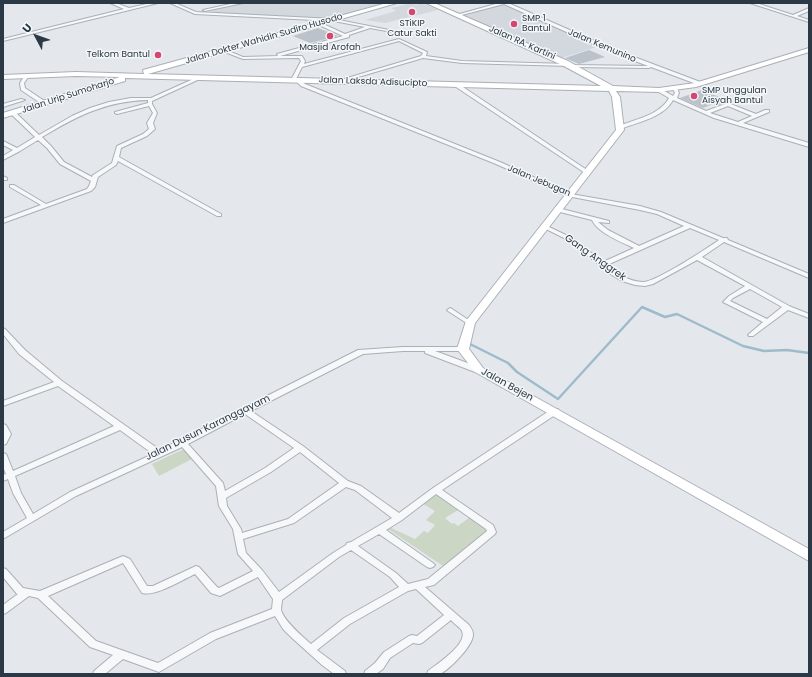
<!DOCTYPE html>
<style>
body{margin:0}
#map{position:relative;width:812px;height:677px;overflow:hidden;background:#e4e8ec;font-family:Poppins,sans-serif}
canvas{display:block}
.frame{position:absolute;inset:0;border:4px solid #2b3845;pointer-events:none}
.north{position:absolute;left:16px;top:16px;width:40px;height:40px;-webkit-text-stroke:3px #f4f7f9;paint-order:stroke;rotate:311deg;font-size:11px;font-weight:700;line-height:16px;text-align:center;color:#2b3845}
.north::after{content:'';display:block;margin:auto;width:14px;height:18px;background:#2b3845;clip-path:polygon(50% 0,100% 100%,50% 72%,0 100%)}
</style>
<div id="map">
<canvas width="812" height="677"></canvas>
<div class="frame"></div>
<div class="north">U</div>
</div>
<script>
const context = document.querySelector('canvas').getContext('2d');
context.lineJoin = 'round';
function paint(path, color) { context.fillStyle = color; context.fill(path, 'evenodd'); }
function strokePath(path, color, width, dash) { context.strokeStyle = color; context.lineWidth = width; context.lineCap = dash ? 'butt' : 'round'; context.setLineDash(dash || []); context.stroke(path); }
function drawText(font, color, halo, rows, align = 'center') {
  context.font = font + ' Poppins,sans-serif'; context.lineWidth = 3; context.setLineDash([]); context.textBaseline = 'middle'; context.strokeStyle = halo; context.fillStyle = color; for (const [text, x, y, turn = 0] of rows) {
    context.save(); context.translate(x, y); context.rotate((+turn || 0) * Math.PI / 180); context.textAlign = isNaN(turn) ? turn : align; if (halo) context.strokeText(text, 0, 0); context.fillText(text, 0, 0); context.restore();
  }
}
paint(new Path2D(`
 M242 3H389L332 19 195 12Z
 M412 3 416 5 422 3 438 10 385 23 365 20 396 11 391 8Z
 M500 5H506L600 46 561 58 463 16Z`), '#d2d8de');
paint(new Path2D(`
 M184 449 194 458 159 476 152 464Z
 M436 493 460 509 445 518 452 524 454 523 458 526 470 517 490 530 446 568 385 527 387 526 415 539 424 531 428 533 435 525 426 520 435 511 420 502Z`), '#ccd6c5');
strokePath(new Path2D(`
 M470 344 508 363 517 372 558 399 642 307 665 317 677 314 743 346 764 351 787 350 809 353`), '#9ebbcc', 2.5);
paint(new Path2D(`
 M318 28 338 36 310 43 293 36Z
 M589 50 605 57 579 64 565 58Z
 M702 90 732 102H727L716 106 713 104 703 108 680 98Z`), '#bbc2ca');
const street = new Path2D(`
 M110 3H116L129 8 151 3H158L3 41V39L124 9Z
 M170 3H175L196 12 334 19 394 31 392 32 370 28 349 35V37L280 56H302L305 61 304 64 399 39 427 52 426 56 462 61 569 64 571 65 648 66 609 51 504 4 458 16 456 15 499 3H508L613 49 703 83V85H699L651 67 649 68 571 67 569 66 462 63 423 58 341 82 337 81 421 56 423 53 399 41 302 67 296 79H299L305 84 500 162 571 194 640 206 661 212 723 238H727L728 240 809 274V278L724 242 702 257 789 306 809 314V318L788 310 753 336H749L748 335 749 334 763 322 723 302 729 296 745 286 697 260 653 284 645 286 635 285 622 281 612 275 568 240 542 227 545 225 547 226 572 238 603 262 634 248C621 242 598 233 592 220L556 211V209L558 208 609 221V223L598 222 608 230 639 246 684 226 657 214 640 210 567 196 496 164 301 86 295 80 293 81 291 80 301 61 299 58 243 59 222 51 226 50 243 57 278 56 277 54 343 36 319 25V23H321L345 34 365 27 334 21 195 14ZM690 228 719 240C706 249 656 282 643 282 629 282 617 273 607 265ZM750 289 782 307 767 319 730 301 733 298Z
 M235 3H243L205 11 203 10Z
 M750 3H756L793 15 809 8V11L797 16 809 20V22Z
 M25 75 29 76 24 83 25 88 46 102V104H42L21 90 20 83Z
 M200 76 204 77 152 101V104L157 113 153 123 155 129 147 136 121 148 119 157 221 214V216H217L118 161 116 165 98 177 95 187 91 191 3 223V219L41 205 10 187V185H14L46 204 87 189 89 186 91 181 60 164 47 148 38 140 20 151 3 160V156L13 150 3 145V141L17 148 35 137 11 114V112H15L39 135 72 116 90 108 109 102 131 98H151ZM148 100V103L115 112V113L117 114 149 106 153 113 147 123 149 129 143 134 117 146 112 163 93 175 92 177 64 162 51 146 42 137C77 116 106 101 148 100Z
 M453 83H457L590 172 589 173H585L453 85Z
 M673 88H677L679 93 677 98 706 111 728 103 756 114 765 110H769V112L743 123 809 143V147L714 118 673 100C664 117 639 122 623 128H619V126C636 119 660 115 669 98L657 91V89H661L673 96 675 93 673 89ZM728 106 752 116 738 122 710 113Z
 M21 99 25 100 3 107V104Z
 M3 176 7 178V180H3Z
 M450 308 452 309 473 323 472 324H468L448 311 447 310Z
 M3 328 5 329 25 350 62 381 160 450 358 350 403 347H466L467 349 466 351H435L481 368 482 370 481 372H475L425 353V351H403L363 354 251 411 303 446 348 481 361 486 399 513 433 488 552 409H558L559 411 558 413 442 490 493 525 496 532 495 534 434 585 425 587 469 625C471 628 473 631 473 634 474 645 449 670 440 674 436 675 431 674 427 674L428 671C437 664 468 644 462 631 460 627 454 624 451 620L422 643 419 644 413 643 390 658 383 669 376 674H364L365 671 375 663 384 652 409 636 412 635 417 636 444 615 416 589 408 591 350 624 317 650 345 671 346 674H334L322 665 292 638 283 629 275 616 216 639 159 672 123 659 105 674H93L94 671 113 655 90 647 38 598 29 596 6 613 3 614V605L18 594H17L3 577V568L6 569 23 588 40 591 123 556 130 559 147 586H153L196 566 199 567 217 587 219 588 253 571 238 554 233 529 219 506 216 486 182 447 76 496 3 539V532L27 518 13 493 8 479 3 481V475L6 474 3 467V453L6 454 7 456 13 471 114 426 58 386 3 406V401L54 382 19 354 3 334ZM245 414 294 448 265 468 225 491 223 483 188 444ZM120 430 153 454 70 492 33 514 21 493 15 476ZM300 452 339 483 288 519 242 533 241 529 227 506 226 498 271 472ZM346 487 355 490 392 518 351 542 347 543 346 545 333 553 279 592 262 570 246 553 243 539 294 523ZM436 494 486 529 487 531 428 579 408 584 396 573 358 546 379 534 427 567 430 568 433 567 435 565 433 563 386 530 402 520ZM351 550 390 577 399 587 344 618 311 644C302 636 284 621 281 610 281 606 282 603 282 600L339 557ZM123 563 142 593C155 597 182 580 195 574L211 593 220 596 258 577 273 599 272 609 210 633 158 663 96 641 48 596Z
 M3 424 6 425 11 434 6 444 3 445Z`);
const secondary = new Path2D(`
 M387 3H397L148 74 601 86 562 65 426 3H434L568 61 613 86 659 88 695 83 809 48V52L696 87 659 92 616 91 620 97 624 130 475 323 469 349 483 368 809 549V561L475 372 457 349 466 321 616 130 612 97 609 91 125 78V81L3 118V113L120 77 76 76 3 79V75L76 72 144 74 143 70Z`);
strokePath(street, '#a9b0b7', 2);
strokePath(secondary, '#a9b0b7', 2);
paint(street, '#f7f8fa');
paint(secondary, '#fff');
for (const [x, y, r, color] of [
 [412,12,4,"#d24870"],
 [514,24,4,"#d24870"],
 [330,36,4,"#d24870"],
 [158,55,4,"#d24870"],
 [694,96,4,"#d24870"]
]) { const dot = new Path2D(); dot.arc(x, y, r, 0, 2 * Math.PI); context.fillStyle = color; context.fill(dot); strokePath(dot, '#f4f7f9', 1.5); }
drawText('9px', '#2b3845', '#f4f7f9', [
 ["SMP 1",522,19],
 ["Bantul",522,29],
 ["STiKIP",412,24,"center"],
 ["Catur Sakti",412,34,"center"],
 ["Masjid Arofah",330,48,"center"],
 ["Telkom Bantul",150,55,"right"],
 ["SMP Unggulan",702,91],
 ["Aisyah Bantul",702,101]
], 'left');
drawText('9px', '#2b3845', '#f4f7f9', [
 ["Jalan Dokter Wahidin Sudiro Husodo",264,39,-16],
 ["Jalan RA. Kartini",522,43,24],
 ["Jalan Kemunino",602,46,23],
 ["Jalan Laksda Adisucipto",373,82,2],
 ["Jalan Urip Sumoharjo",68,96,-18],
 ["Jalan Jebugan",539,181,23]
]);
drawText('10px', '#2b3845', '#f4f7f9', [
 ["Gang Anggrek",595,258,35],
 ["Jalan Bejen",507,385,29],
 ["Jalan Dusun Karanggayam",208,428,-26]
]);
</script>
